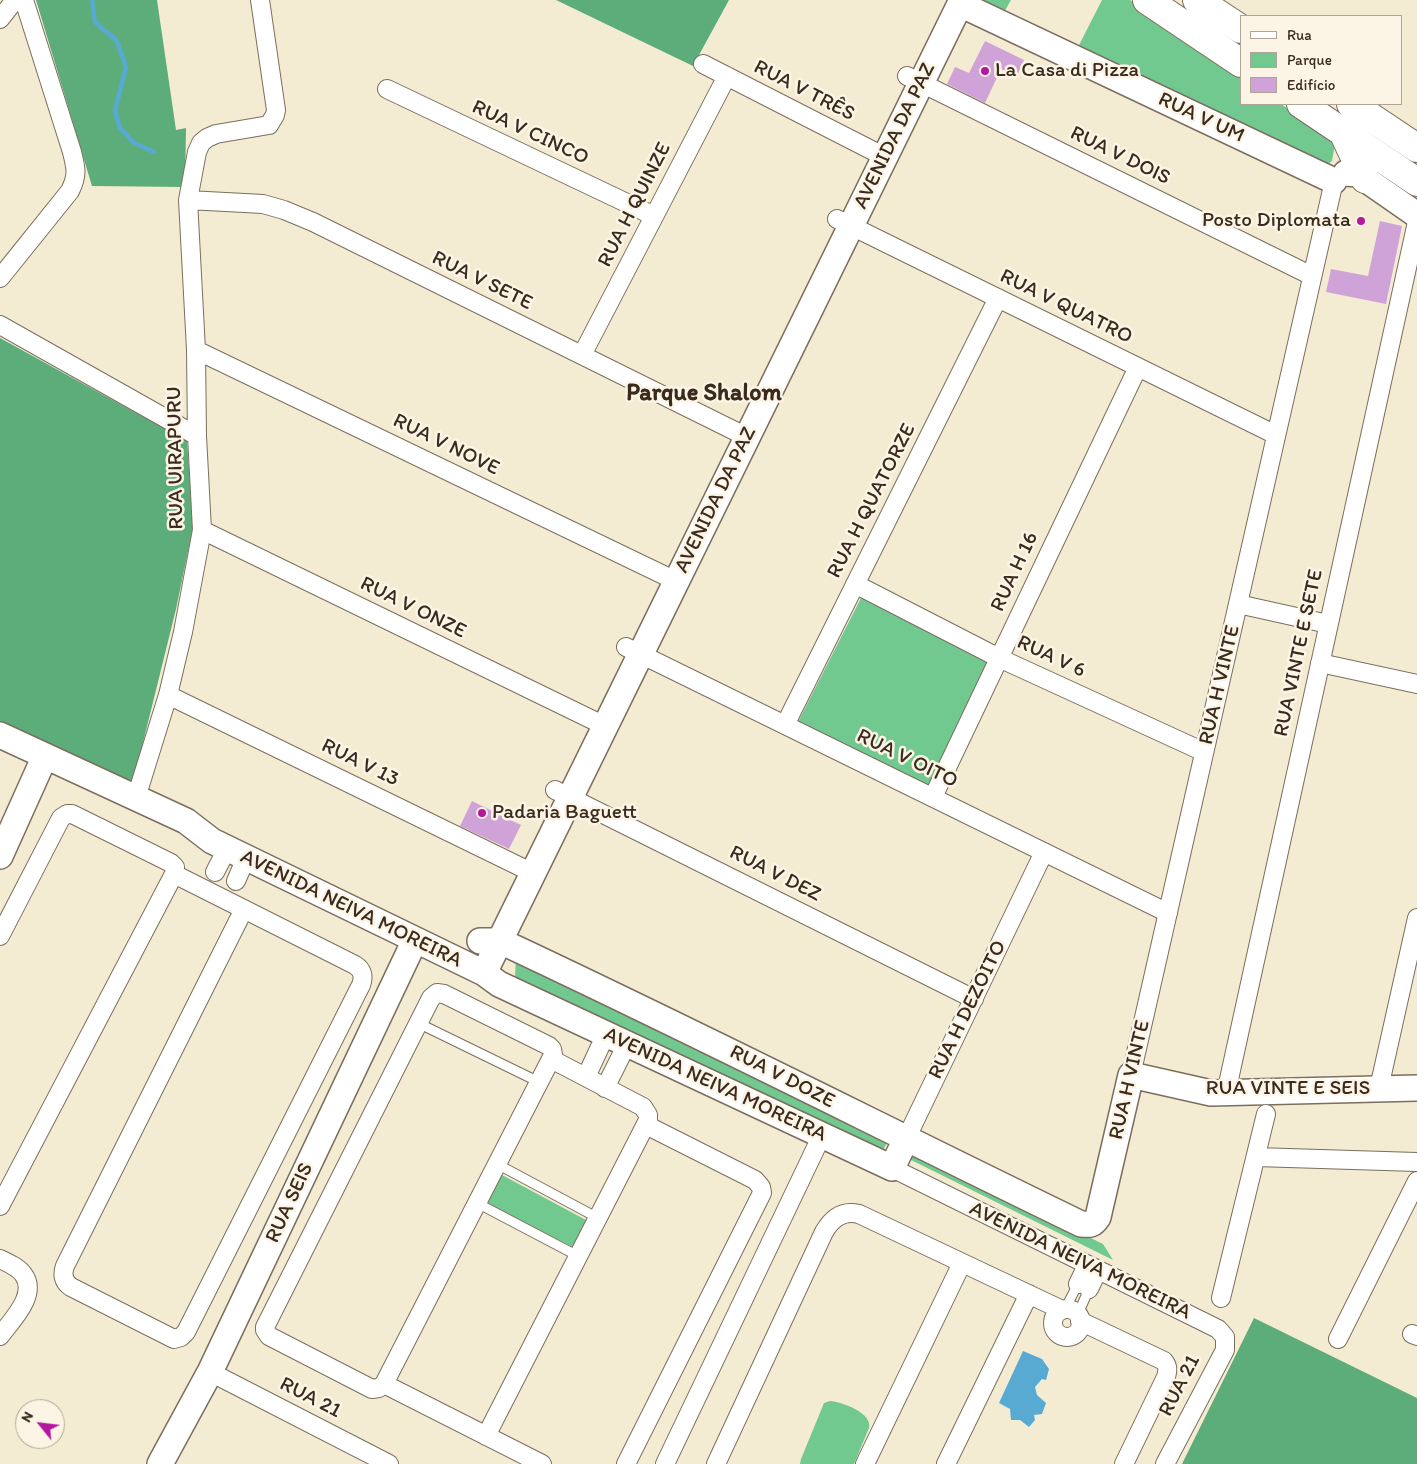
<!DOCTYPE html>
<meta charset="utf-8">
<style>
body{margin:0}
#map{position:relative;width:1417px;height:1464px;overflow:hidden;background:#f4ebd3;font-family:Itim,sans-serif}
canvas{display:block}
.legend{position:absolute;left:1240px;top:15px;width:162px;height:90px;box-sizing:border-box;background:#fcf5e5;border:1px solid #afa495;margin:0;padding:6px 9px;list-style:none;font-size:15px;color:#3b2a1e}
.legend li{display:flex;align-items:center;gap:10px;height:25px}
.legend b{width:25px;border:1px solid #afa495}
.north{position:absolute;left:15px;top:1399px;width:50px;height:50px;box-sizing:border-box;background:#fcf5e5;border:1px solid #afa495;border-radius:50%;rotate:299deg;font-size:14px;font-weight:700;line-height:20px;text-align:center;color:#3b2a1e}
.north::after{content:'';display:block;margin:auto;width:18px;height:22px;background:#b5179e;clip-path:polygon(50% 0,100% 100%,50% 72%,0 100%)}
</style>
<div id="map">
<canvas width="1417" height="1464"></canvas>
<ul class="legend">
<li><b style="height:6px;background:#fff"></b>Rua</li>
<li><b style="height:14px;background:#71c990"></b>Parque</li>
<li><b style="height:14px;background:#d0a3d8"></b>Edifício</li>
</ul>
<div class="north">N</div>
</div>
<script>
const context = document.querySelector('canvas').getContext('2d');
context.lineJoin = 'round';
function paint(path, color) { context.fillStyle = color; context.fill(path, 'evenodd'); }
function strokePath(path, color, width, dash) { context.strokeStyle = color; context.lineWidth = width; context.lineCap = dash ? 'butt' : 'round'; context.setLineDash(dash || []); context.stroke(path); }
function drawText(font, color, halo, rows, align = 'center') {
  context.font = font + ' Itim,sans-serif'; context.lineWidth = 5; context.setLineDash([]); context.textBaseline = 'middle'; context.strokeStyle = halo; context.fillStyle = color; for (const [text, x, y, turn = 0] of rows) {
    context.save(); context.translate(x, y); context.rotate((+turn || 0) * Math.PI / 180); context.textAlign = isNaN(turn) ? turn : align; if (halo) context.strokeText(text, 0, 0); context.fillText(text, 0, 0); context.restore();
  }
}
paint(new Path2D(`
 M980 0H1011L1003 14Z
 M1102 0H1130L1241 76V104H1281L1332 139 1335 144 1332 161 1327 165 1076 51Z
 M862 596 991 660 927 787 798 722Z
 M516 956 889 1139 881 1154 515 978Z
 M910 1149 1103 1244 1113 1260 905 1157Z
 M499 1175H502L586 1220 588 1223 575 1246 573 1247 486 1204Z
 M830 1401C842 1402 873 1413 869 1428L854 1464H800L801 1459 824 1403Z`), '#71c990');
paint(new Path2D(`
 M36 0H157L176 130 186 128 185 187 92 186Z
 M556 0H729L693 66Z
 M0 338 187 441 193 527 176 609 133 783 0 721Z
 M1254 1318 1417 1398V1464H1182Z`), '#5cad7a');
paint(new Path2D(`
 M1023 1351 1042 1359 1049 1369 1046 1380 1042 1379 1035 1387 1037 1395 1046 1403 1042 1414 1034 1415 1035 1420 1029 1427 1020 1420H1011L1010 1409 999 1403Z`), '#59aad3');
strokePath(new Path2D(`
 M92 0 95 22 117 41 126 67 115 111 120 128 133 142 154 152`), '#59aad3', 4.5);
paint(new Path2D(`
 M985 41 1024 60 1017 76 1001 69 985 103 947 84 955 67 969 73Z
 M1380 221 1402 226 1386 304 1326 292 1331 269 1368 276Z
 M472 801 521 825 509 849 460 826Z`), '#d0a3d8');
const lane = new Path2D(`
 M418 1023 539 1082
 M497 1164 598 1218
 M477 1203 578 1256
 M1065 1309 1078 1284
 M1078 1314 1089 1289`);
const street = new Path2D(`
 M0 19 15 0
 M703 64 885 157
 M907 76 1312 276
 M387 89 654 216
 M188 200 263 204 284 210 313 222 747 437
 M837 219 1276 435
 M0 278 70 191C78 175 76 168 72 152L24 0
 M0 325 197 436
 M196 350 676 581
 M582 355 727 76
 M202 530 605 726
 M855 584 999 658 1204 752
 M1238 604 1328 624
 M626 647 1168 913
 M1320 663 1417 684
 M168 695 533 873
 M785 725 998 298
 M555 790 974 999
 M933 797 1138 367
 M136 798 168 695 183 632 202 530 197 436 196 350 188 200 197 152 201 143 207 138 216 134 269 125 275 115 276 110 260 0
 M215 872 227 849
 M174 874 355 965C363 970 364 977 361 985L186 1332 181 1337 174 1339 71 1287C63 1282 62 1274 65 1266L244 909
 M236 881 246 858
 M0 936 61 818 67 814H72L171 863 175 867 174 874 0 1206
 M437 993 444 994 549 1046 552 1049 553 1055 384 1384 379 1388 372 1389 269 1336 265 1330V1327L431 998Z
 M1131 1075 1334 181
 M586 1077 606 1034
 M605 1088 627 1044
 M1379 1088 1417 918
 M1226 1093 1417 222
 M906 1139 1044 852
 M1256 1157 1417 1162
 M892 1168 1218 1329 1225 1337V1350L1165 1464
 M0 1259C8 1263 18 1267 23 1274 39 1294 11 1321 0 1336
 M1078 1284 1087 1265
 M1089 1289 1098 1270
 M1221 1298 1266 1114
 M1053 1323a14 14 0 1 1 28 0a14 14 0 1 1-28 0Z
 M1080 1321 1164 1361C1168 1366 1168 1370 1166 1377L1124 1464
 M1412 1334 1417 1336
 M1338 1339 1417 1181
 M210 1372 389 1464
 M384 1384 542 1464
 M486 1436 648 1120V1115L643 1107 551 1059
 M626 1464 762 1193 761 1187 755 1180 646 1125
 M665 1464 822 1135
 M716 1464 824 1232C832 1218 843 1210 859 1214L1062 1310
 M865 1464 962 1263
 M946 1464 1029 1294`);
const secondary = new Path2D(`
 M960 4 1334 181
 M1346 173 1358 174 1417 215
 M0 735 186 821 212 841 484 973 499 984 892 1168 906 1139
 M0 856 45 756
 M480 941H500C695 1032 887 1130 1081 1224 1090 1225 1093 1225 1098 1217L1131 1075 1211 1093 1417 1088
 M484 973 962 0
 M160 1464 210 1372 415 940`);
const primary = new Path2D(`
 M1147 0 1241 63
 M1197 0 1241 29
 M1301 104 1417 182
 M1351 104 1417 148
 M1343 132 1365 179`);
strokePath(lane, '#7c6e5d', 11);
strokePath(street, '#7c6e5d', 20);
strokePath(secondary, '#7c6e5d', 28);
strokePath(primary, '#7c6e5d', 30);
strokePath(lane, '#fff', 9);
strokePath(street, '#fff', 18);
strokePath(secondary, '#fff', 25);
strokePath(primary, '#fff', 28);
for (const [x, y, r, color] of [
 [985,71,5,"#b5179e"],
 [1361,221,5,"#b5179e"],
 [482,813,5,"#b5179e"]
]) { const dot = new Path2D(); dot.arc(x, y, r, 0, 2 * Math.PI); context.fillStyle = color; context.fill(dot); strokePath(dot, '#fcf5e5', 2); }
drawText('21px', '#3b2a1e', '#fcf5e5', [
 ["La Casa di Pizza",995,71],
 ["Posto Diplomata",1351,221,"right"],
 ["Padaria Baguett",492,813]
], 'left');
drawText('21px', '#3b2a1e', '#fcf5e5', [
 ["RUA V TRÊS",804,91,27],
 ["RUA V UM",1201,118,25],
 ["RUA V CINCO",530,133,25],
 ["AVENIDA DA PAZ",895,136,-64],
 ["RUA V DOIS",1120,156,26],
 ["RUA H QUINZE",635,205,-63],
 ["RUA V SETE",482,281,26],
 ["RUA V QUATRO",1066,307,26],
 ["RUA V NOVE",446,445,26],
 ["RUA UIRAPURU",176,458,-91],
 ["AVENIDA DA PAZ",716,500,-64],
 ["RUA H QUATORZE",872,501,-63],
 ["RUA H 16",1015,572,-65],
 ["RUA V ONZE",413,608,26],
 ["RUA VINTE E SETE",1299,653,-78],
 ["RUA V 6",1051,657,25],
 ["RUA H VINTE",1220,685,-77],
 ["RUA V OITO",907,759,26],
 ["RUA V 13",360,763,26],
 ["RUA V DEZ",775,874,27],
 ["AVENIDA NEIVA MOREIRA",351,909,26],
 ["RUA H DEZOITO",968,1010,-64],
 ["RUA V DOZE",782,1077,27],
 ["RUA H VINTE",1130,1080,-77],
 ["AVENIDA NEIVA MOREIRA",715,1085,25],
 ["RUA VINTE E SEIS",1288,1089],
 ["RUA SEIS",290,1203,-65],
 ["AVENIDA NEIVA MOREIRA",1080,1261,26],
 ["RUA 21",1180,1386,-63],
 ["RUA 21",310,1398,27]
]);
drawText('bold 24px', '#3b2a1e', '#fcf5e5', [
 ["Parque Shalom",704,394]
]);
</script>
